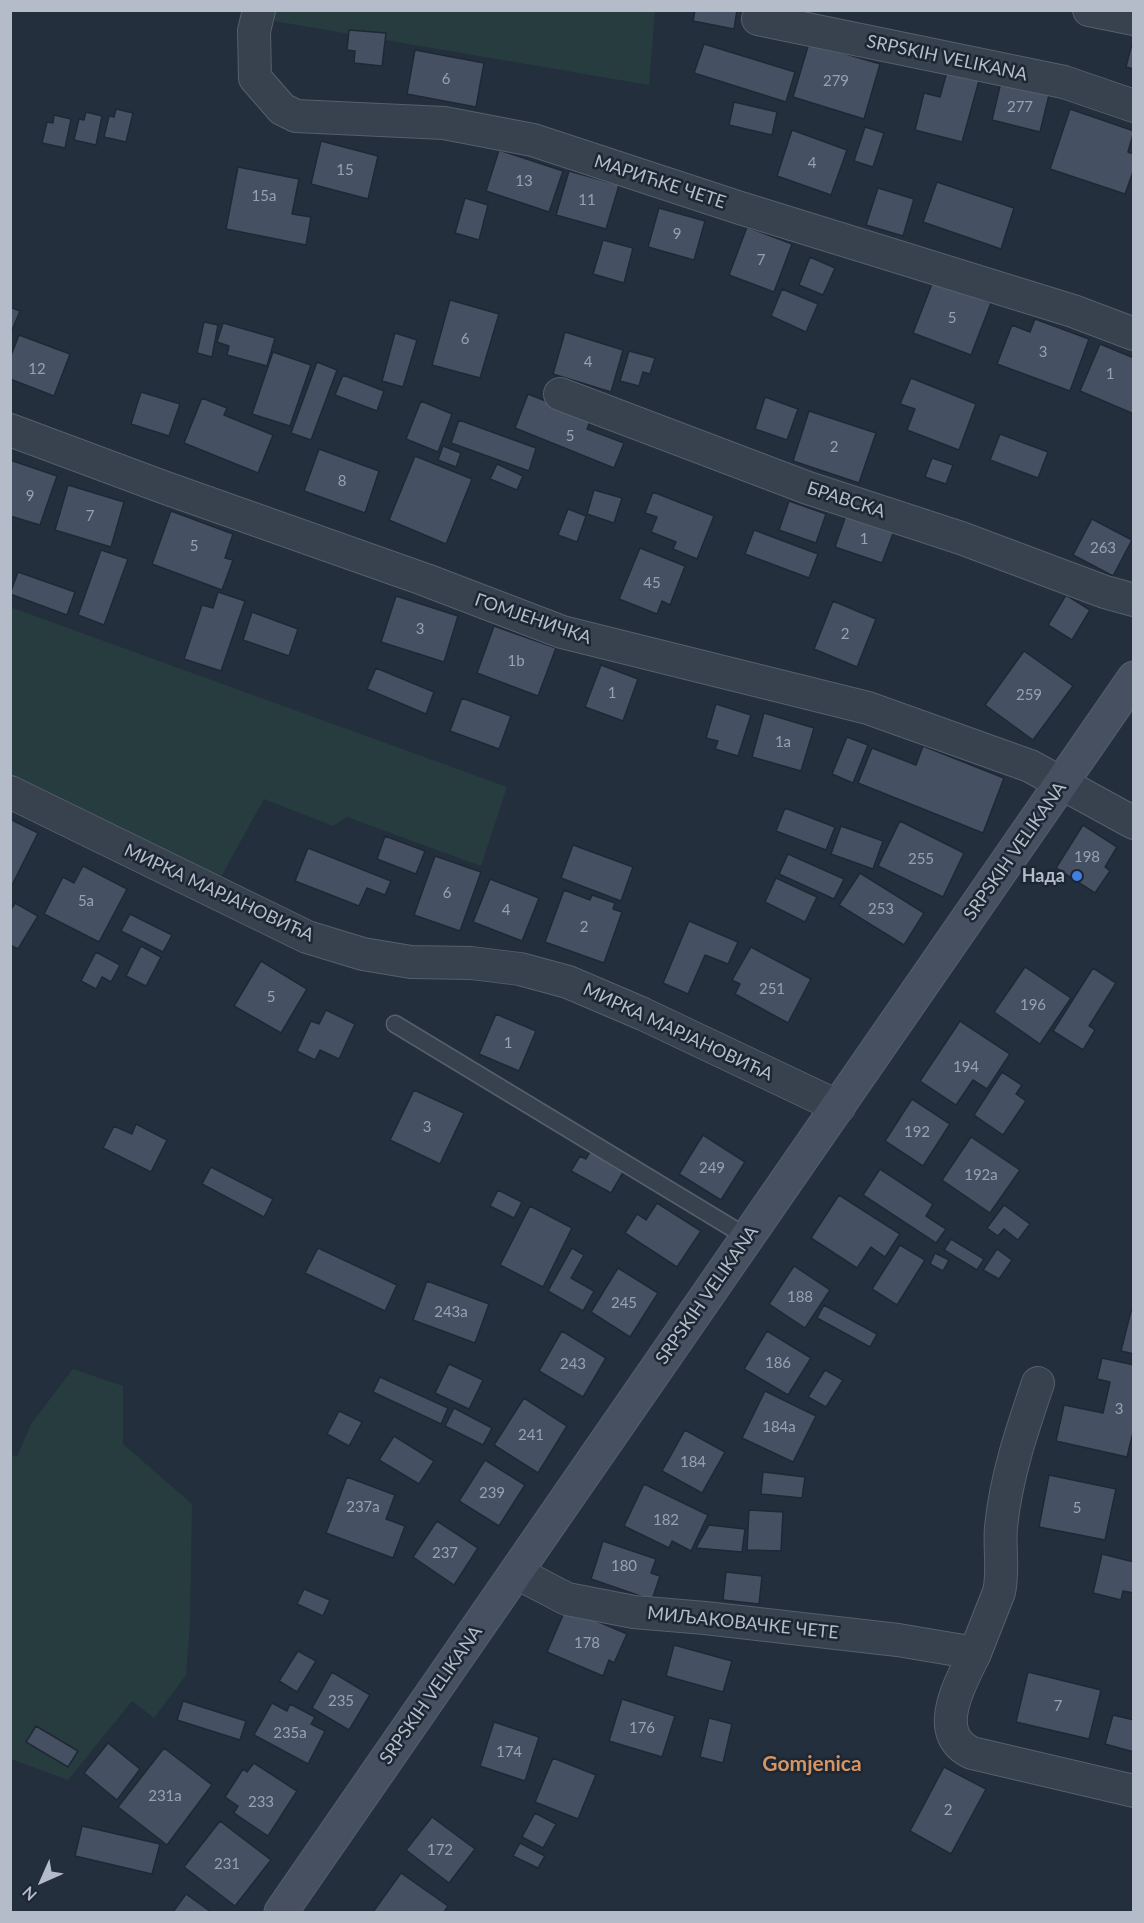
<!DOCTYPE html>
<meta charset="utf-8">
<style>
body{margin:0}
#map{position:relative;width:1144px;height:1923px;overflow:hidden;background:#242f3e;font-family:Lato,sans-serif}
canvas{display:block}
.frame{position:absolute;inset:0;border:12px solid #b4bcc9;pointer-events:none}
.north{position:absolute;left:12px;top:1851px;width:60px;height:60px;-webkit-text-stroke:4px #1d2633;paint-order:stroke;rotate:225deg;font-size:16px;font-weight:700;line-height:24px;text-align:center;color:#b4bcc9}
.north::after{content:'';display:block;margin:auto;width:21px;height:27px;background:#b4bcc9;clip-path:polygon(50% 0,100% 100%,50% 72%,0 100%)}
</style>
<div id="map">
<canvas width="1144" height="1923"></canvas>
<div class="frame"></div>
<div class="north">N</div>
</div>
<script>
const context = document.querySelector('canvas').getContext('2d');
context.lineJoin = 'round';
function paint(path, color) { context.fillStyle = color; context.fill(path, 'evenodd'); }
function strokePath(path, color, width, dash) { context.strokeStyle = color; context.lineWidth = width; context.lineCap = dash ? 'butt' : 'round'; context.setLineDash(dash || []); context.stroke(path); }
function drawText(font, color, halo, rows, align = 'center') {
  context.font = font + ' Lato,sans-serif'; context.lineWidth = 5; context.setLineDash([]); context.textBaseline = 'middle'; context.strokeStyle = halo; context.fillStyle = color; for (const [text, x, y, turn = 0] of rows) {
    context.save(); context.translate(x, y); context.rotate((+turn || 0) * Math.PI / 180); context.textAlign = isNaN(turn) ? turn : align; if (halo) context.strokeText(text, 0, 0); context.fillText(text, 0, 0); context.restore();
  }
}
paint(new Path2D(`
 M270 10 655 11 649 85 268 20Z
 M10 607 507 787 481 866 347 817 333 826 264 799 217 884 11 783Z
 M73 1369 123 1386V1444L192 1504 190 1623 186 1675 154 1718 132 1701 68 1780 11 1759V1454L17 1457 31 1424Z`), '#263c3f');
const building = new Path2D(`
 M695 10H737L734 29 693 21Z
 M349 30 386 33 382 66 354 63 355 51 347 50Z
 M809 43 880 64 864 119 793 97Z
 M704 44 795 72 786 102 694 73Z
 M1131 47 1134 48V69L1126 67Z
 M415 50 484 63 476 107 407 94Z
 M948 68 980 77 962 142 915 130 924 93 940 97Z
 M1001 82 1049 95 1040 132 992 120Z
 M734 102 777 112 772 135 729 125Z
 M116 109 133 113 126 142 104 137 109 116 114 117Z
 M1070 109 1134 131 1128 152 1134 154V169L1125 194 1050 169Z
 M86 112 102 116 96 145 74 140 79 119 84 120Z
 M54 115 71 119 65 148 42 143 47 122 53 123Z
 M865 127 884 133 873 167 854 161Z
 M792 130 847 150 831 195 777 176Z
 M321 141 378 156 368 199 311 184Z
 M499 150 563 171 549 212 486 191Z
 M238 167 299 179 292 214 311 217 306 245 226 229Z
 M569 171 619 185 606 229 556 215Z
 M937 182 1014 208 1001 249 923 222Z
 M878 188 914 199 903 236 866 225Z
 M465 198 488 205 479 240 455 233Z
 M659 208 705 221 694 260 648 247Z
 M747 227 792 244 774 292 729 275Z
 M603 240 633 248 624 283 593 274Z
 M810 257 835 268 823 295 799 285Z
 M933 281 991 303 971 355 913 333Z
 M782 289 818 304 806 332 771 316Z
 M450 300 499 314 480 378 432 365Z
 M10 307 20 311 10 335Z
 M1035 319 1089 339 1070 391 997 364 1012 325 1030 332Z
 M204 322 218 325 212 357 197 353Z
 M223 323 275 338 267 366 227 355 229 346 217 342Z
 M565 332 623 350 611 392 553 374Z
 M395 333 417 340 403 387 382 381Z
 M19 335 70 354 54 396 10 379V358Z
 M1100 344 1134 358V414L1080 391Z
 M629 351 655 358 650 374 643 372 639 386 620 381Z
 M273 352 311 365 290 426 252 414Z
 M317 362 337 370 311 440 291 433Z
 M343 375 384 391 377 411 335 395Z
 M911 378 976 404 959 450 907 430 915 409 900 404Z
 M141 392 180 404 169 436 131 424Z
 M528 394 591 419 587 429 624 443 614 468 515 428Z
 M765 397 798 409 787 440 755 429Z
 M202 398 227 408 224 415 273 435 258 473 184 443Z
 M421 401 452 414 438 452 406 439Z
 M809 411 876 433 859 483 793 461Z
 M459 420 536 448 529 471 451 443Z
 M1000 434 1048 452 1038 478 990 460Z
 M443 446 461 453 456 467 438 460Z
 M319 449 379 471 365 513 304 491Z
 M415 456 472 479 446 544 389 520Z
 M932 458 953 465 946 484 925 477Z
 M10 460 57 476 40 525 10 516Z
 M497 464 523 476 517 490 490 479Z
 M68 485 124 502 111 547 55 530Z
 M594 490 622 498 614 523 587 514Z
 M653 492 714 516 697 559 673 549 676 542 651 532 657 517 645 513Z
 M789 501 826 514 816 543 779 530Z
 M568 509 586 516 577 542 558 535Z
 M171 511 233 534 225 558 233 560 222 590 152 564Z
 M846 515 894 531 882 563 835 547Z
 M1092 519 1132 540 1113 576 1073 555Z
 M754 530 818 554 809 578 745 554Z
 M640 548 685 566 670 605 662 601 657 614 619 599Z
 M101 550 128 559 104 625 78 615Z
 M18 572 75 592 67 615 10 594Z
 M218 592 245 601 221 671 184 659 202 605 213 608Z
 M1066 595 1090 610 1072 640 1048 625Z
 M396 596 458 616 444 662 381 642Z
 M833 601 876 619 857 667 814 649Z
 M252 612 298 629 289 656 243 640Z
 M494 626 556 648 538 696 477 673Z
 M1024 651 1073 686 1033 740 985 705Z
 M601 665 638 679 623 721 585 707Z
 M376 668 434 692 426 714 367 689Z
 M462 698 511 716 499 749 450 731Z
 M716 704 751 715 738 756 715 749 718 741 706 738Z
 M764 713 814 728 801 771 752 757Z
 M847 737 868 745 853 783 832 774Z
 M923 746 1004 778 983 833 858 783 872 748 916 765Z
 M785 808 835 827 826 850 776 831Z
 M10 819 38 833 10 889Z
 M900 821 964 853 943 897 878 866Z
 M1083 825 1117 847 1105 867 1110 871 1095 893 1056 868Z
 M841 826 883 841 873 869 831 854Z
 M385 836 425 851 416 874 377 859Z
 M573 845 633 867 621 901 561 878Z
 M308 848 391 881 385 895 367 888 359 906 295 881Z
 M788 854 844 879 834 899 779 874Z
 M435 856 481 872 460 931 414 915Z
 M83 866 127 889 99 942 44 914 63 877 74 883Z
 M860 873 924 913 904 945 839 905Z
 M776 878 817 897 805 922 765 902Z
 M490 879 539 898 522 941 473 922Z
 M564 890 590 900 592 895 615 903 613 909 622 912 604 963 545 942Z
 M15 903 38 916 18 949 10 945V911Z
 M130 914 172 935 163 952 121 931Z
 M689 921 738 942 728 964 705 955 688 994 663 983Z
 M141 946 161 957 146 986 126 976Z
 M751 947 811 979 788 1023 735 994 740 984 732 980Z
 M96 952 120 965 111 982 102 977 96 989 81 981Z
 M261 961 307 989 281 1033 234 1006Z
 M1025 967 1071 998 1040 1044 994 1012Z
 M1093 968 1116 983 1089 1026 1095 1030 1083 1050 1053 1031Z
 M326 1010 355 1024 339 1059 320 1050 315 1060 297 1051 311 1021 319 1024Z
 M496 1014 536 1031 519 1071 479 1054Z
 M960 1021 1010 1054 987 1089 973 1080 956 1105 920 1081Z
 M1002 1072 1022 1085 1016 1094 1026 1101 1003 1135 974 1115Z
 M414 1090 464 1113 440 1164 390 1140Z
 M912 1099 950 1124 923 1166 885 1141Z
 M136 1124 167 1140 151 1172 103 1148 114 1126 132 1134Z
 M703 1135 745 1162 721 1200 679 1174Z
 M971 1137 1020 1170 990 1213 942 1180Z
 M591 1150 625 1169 611 1193 571 1171 580 1156 586 1159Z
 M211 1167 273 1199 264 1217 202 1184Z
 M880 1169 933 1204 926 1216 946 1229 936 1243 863 1195Z
 M498 1190 522 1202 514 1218 490 1206Z
 M839 1195 900 1234 885 1257 871 1247 857 1268 811 1238Z
 M657 1203 701 1231 677 1267 625 1233 637 1214 646 1220Z
 M1004 1205 1030 1224 1018 1240 1004 1229 998 1236 987 1228Z
 M530 1206 572 1228 543 1287 500 1265Z
 M951 1239 984 1259 977 1270 944 1250Z
 M900 1245 925 1260 897 1305 872 1289Z
 M318 1248 397 1285 385 1311 305 1273Z
 M572 1248 584 1255 571 1278 594 1291 583 1311 548 1291Z
 M997 1249 1012 1260 999 1279 983 1270Z
 M935 1253 949 1260 943 1271 930 1264Z
 M794 1266 830 1290 805 1328 769 1304Z
 M618 1268 658 1293 630 1337 591 1312Z
 M427 1281 489 1304 475 1343 413 1320Z
 M824 1305 877 1334 870 1347 817 1318Z
 M1131 1311 1134 1312V1354L1121 1351Z
 M562 1331 606 1358 583 1397 539 1371Z
 M767 1331 811 1358 788 1395 744 1369Z
 M1102 1358 1134 1365V1428L1127 1457 1056 1441 1064 1405 1103 1413 1110 1382 1097 1379Z
 M449 1364 483 1380 469 1409 435 1393Z
 M825 1370 843 1380 826 1407 808 1397Z
 M380 1377 448 1408 441 1424 373 1392Z
 M765 1391 816 1416 793 1462 742 1438Z
 M524 1398 567 1426 538 1473 494 1445Z
 M454 1408 492 1428 483 1445 445 1426Z
 M339 1411 362 1422 349 1446 327 1434Z
 M685 1430 725 1452 702 1493 662 1471Z
 M394 1436 434 1461 419 1484 379 1460Z
 M485 1460 525 1485 499 1526 459 1501Z
 M763 1472 805 1477 802 1498 761 1494Z
 M1049 1475 1116 1489 1105 1540 1039 1527Z
 M347 1477 395 1495 386 1519 405 1526 393 1558 326 1533Z
 M644 1484 708 1515 691 1551 672 1541 669 1548 624 1526Z
 M749 1510 783 1512 781 1551 747 1550Z
 M437 1521 478 1548 454 1585 413 1557Z
 M709 1525 745 1529 742 1552 696 1548Z
 M603 1541 656 1559 651 1573 660 1576 652 1600 591 1579Z
 M1102 1554 1134 1562V1593L1123 1591 1121 1600 1093 1593Z
 M726 1572 762 1576 759 1604 723 1600Z
 M304 1589 330 1600 323 1616 297 1604Z
 M566 1608 627 1634 614 1663 609 1660 603 1676 547 1652Z
 M674 1645 732 1661 723 1692 666 1676Z
 M298 1651 316 1661 297 1692 279 1681Z
 M332 1672 370 1695 349 1730 312 1708Z
 M1028 1672 1101 1690 1089 1739 1016 1722Z
 M622 1699 675 1716 662 1757 609 1741Z
 M183 1701 246 1721 240 1740 177 1720Z
 M272 1703 287 1711 290 1704 315 1717 311 1724 325 1731 308 1764 254 1735Z
 M1113 1715 1134 1720V1752L1105 1744Z
 M709 1718 732 1724 723 1763 700 1757Z
 M494 1722 539 1737 525 1781 480 1766Z
 M36 1726 78 1751 68 1767 26 1742Z
 M108 1743 140 1769 117 1800 84 1773Z
 M164 1748 212 1785 167 1845 118 1807Z
 M553 1758 596 1775 578 1819 535 1802Z
 M254 1763 297 1791 268 1836 234 1813 238 1806 225 1797 243 1769 247 1772Z
 M944 1767 986 1789 951 1854 910 1831Z
 M535 1813 556 1824 543 1848 522 1837Z
 M432 1817 475 1849 449 1883 406 1850Z
 M220 1821 271 1860 235 1906 184 1867Z
 M82 1826 160 1844 152 1874 75 1856Z
 M520 1843 545 1856 538 1868 513 1856Z
 M401 1873 448 1906 444 1912H373Z
 M186 1894 211 1912H173Z`);
paint(building, '#455162');
strokePath(building, '#1f2835', 1.5);
const service = new Path2D(`
 M395 1024 747 1237`);
const minor = new Path2D(`
 M259 10 254 31 255 78 282 109 296 116 444 123 533 140 737 207 1073 311 1134 334
 M1089 10 1134 19
 M758 19 1064 82 1134 106
 M560 394 808 488 961 538 1105 592 1134 600
 M10 430 163 487 426 580 562 632 868 708 1030 766 1134 823
 M10 792 307 937 363 954 411 962 471 963 520 969 568 982 643 1014 839 1107
 M517 1573 567 1599 634 1612 705 1618 898 1640 975 1653C961 1682 930 1734 972 1753L1134 1791
 M975 1653 999 1592C1004 1570 999 1548 1001 1527 1006 1477 1022 1430 1038 1383`);
const secondary = new Path2D(`
 M281 1912 1134 678`);
strokePath(service, '#565f6c', 19);
strokePath(minor, '#565f6c', 34);
strokePath(secondary, '#565f6c', 35);
strokePath(service, '#38414e', 16);
strokePath(minor, '#38414e', 32);
strokePath(secondary, '#465061', 33);
for (const [x, y, r, color] of [
 [1077,876,6,"#3f7fe0"]
]) { const dot = new Path2D(); dot.arc(x, y, r, 0, 2 * Math.PI); context.fillStyle = color; context.fill(dot); strokePath(dot, '#1d2633', 2); }
drawText('15px', '#98a1af', null, [
 ["6",446,79],
 ["279",836,81],
 ["277",1020,107],
 ["4",812,163],
 ["15",345,170],
 ["13",524,181],
 ["15a",264,196],
 ["11",587,200],
 ["9",677,234],
 ["7",761,260],
 ["5",952,318],
 ["6",465,339],
 ["3",1043,352],
 ["4",588,362],
 ["12",37,369],
 ["1",1110,374],
 ["5",570,436],
 ["2",834,447],
 ["8",342,481],
 ["9",30,496],
 ["7",90,516],
 ["1",864,539],
 ["5",194,546],
 ["263",1103,548],
 ["45",652,583],
 ["3",420,629],
 ["2",845,634],
 ["1b",516,661],
 ["1",612,693],
 ["259",1029,695],
 ["1a",783,742],
 ["198",1087,857],
 ["255",921,859],
 ["6",447,893],
 ["5a",86,901],
 ["253",881,909],
 ["4",506,910],
 ["2",584,927],
 ["251",772,989],
 ["5",271,997],
 ["196",1033,1005],
 ["1",508,1043],
 ["194",966,1067],
 ["3",427,1127],
 ["192",917,1132],
 ["249",712,1168],
 ["192a",981,1175],
 ["188",800,1297],
 ["245",624,1303],
 ["243a",451,1312],
 ["186",778,1363],
 ["243",573,1364],
 ["3",1119,1409],
 ["184a",779,1427],
 ["241",531,1435],
 ["184",693,1462],
 ["239",492,1493],
 ["237a",363,1507],
 ["5",1077,1508],
 ["182",666,1520],
 ["237",445,1553],
 ["180",624,1566],
 ["178",587,1643],
 ["235",341,1701],
 ["7",1058,1706],
 ["176",642,1728],
 ["235a",290,1733],
 ["174",509,1752],
 ["231a",165,1796],
 ["233",261,1802],
 ["2",948,1810],
 ["172",440,1850],
 ["231",227,1864]
]);
drawText('18px', '#b4bcc9', '#1d2633', [
 ["SRPSKIH VELIKANA",947,58,12],
 ["МАРИЋКЕ ЧЕТЕ",660,182,18],
 ["БРАВСКА",846,500,18],
 ["ГОМЈЕНИЧКА",533,619,19],
 ["SRPSKIH VELIKANA",1015,851,-55],
 ["МИРКА МАРЈАНОВИЋА",219,893,25],
 ["МИРКА МАРЈАНОВИЋА",678,1032,25],
 ["SRPSKIH VELIKANA",707,1295,-55],
 ["МИЉАКОВАЧКЕ ЧЕТЕ",743,1623,6],
 ["SRPSKIH VELIKANA",431,1695,-55]
]);
drawText('bold 18px', '#b4bcc9', '#1d2633', [
 ["Нада",1065,876]
], 'right');
drawText('bold 21px', '#d59563', '#1d2633', [
 ["Gomjenica",812,1764]
]);
</script>
